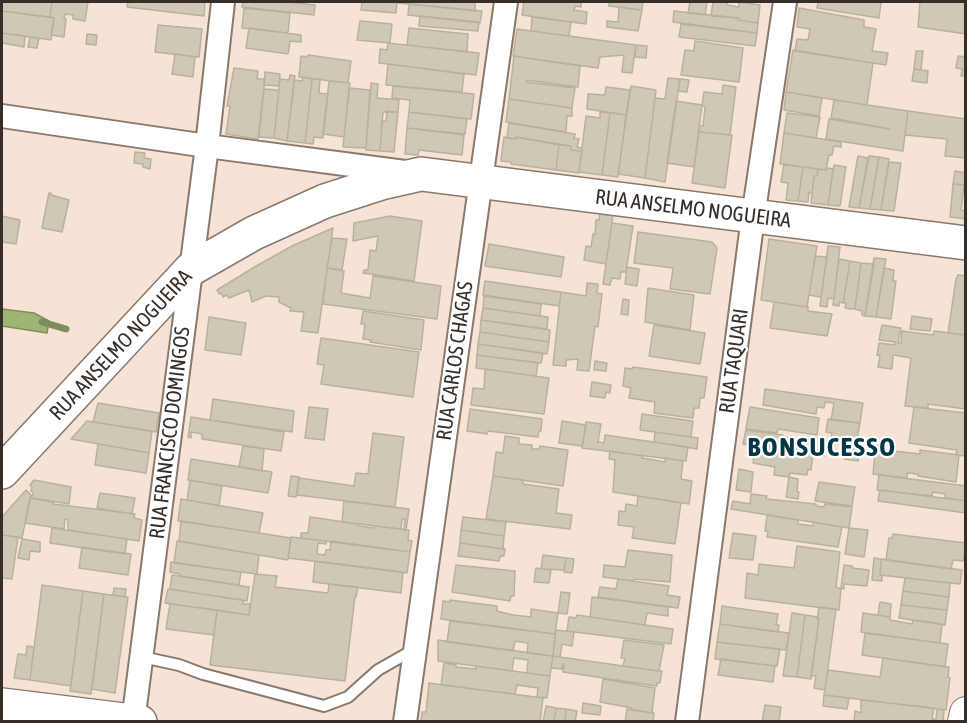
<!DOCTYPE html>
<style>
body{margin:0}
#map{position:relative;width:967px;height:723px;overflow:hidden;background:#f6e3d6;font-family:"Asap Condensed",sans-serif}
canvas{display:block}
.frame{position:absolute;inset:0;border:3px solid #352e29;pointer-events:none}
</style>
<div id="map">
<canvas width="967" height="723"></canvas>
<div class="frame"></div>
</div>
<script>
const context = document.querySelector('canvas').getContext('2d');
context.lineJoin = 'round';
function paint(path, color) { context.fillStyle = color; context.fill(path, 'evenodd'); }
function strokePath(path, color, width, dash) { context.strokeStyle = color; context.lineWidth = width; context.lineCap = dash ? 'butt' : 'round'; context.setLineDash(dash || []); context.stroke(path); }
function drawText(font, color, halo, rows, align = 'center') {
  context.font = font + ' "Asap Condensed",sans-serif'; context.lineWidth = 4.5; context.setLineDash([]); context.textBaseline = 'middle'; context.strokeStyle = halo; context.fillStyle = color; for (const [text, x, y, turn = 0] of rows) {
    context.save(); context.translate(x, y); context.rotate((+turn || 0) * Math.PI / 180); context.textAlign = isNaN(turn) ? turn : align; if (halo) context.strokeText(text, 0, 0); context.fillText(text, 0, 0); context.restore();
  }
}
const water = new Path2D(`
 M2 309 34 313 49 321 47 333 2 326Z`);
paint(water, '#9eb673');
strokePath(water, '#7e8d5d', 1.5);
strokePath(new Path2D(`
 M42 322 66 329`), '#7e8d5d', 7);
const building = new Path2D(`
 M2 2H52L50 17 2 11Z
 M52 2H88L85 21 73 19V15L65 14 64 19H66L64 37 51 35 54 18 50 17Z
 M128 2H205L204 16 127 7Z
 M243 2H286L315 5 314 15 242 7Z
 M362 2H397L396 13 361 10Z
 M388 2H475V11Z
 M524 2H581V7L575 6 574 10 587 12 586 24 522 15Z
 M609 2H643L642 10 609 6Z
 M690 2H707L705 15 688 13Z
 M713 2H727V5L739 7V2L760 5 758 23 738 20V18L711 16Z
 M818 2H878L881 3 879 18 817 8Z
 M920 2H966V34L918 27Z
 M409 4 482 11 480 23 408 15Z
 M619 7 642 10 638 31 607 27V21L618 22Z
 M244 8 290 13 288 33 242 28Z
 M799 8 864 20V27L876 29 872 51 888 53 886 65 795 51 797 39 808 40 810 29 797 27Z
 M2 11 54 18 51 40 2 33Z
 M674 11 738 18V20L758 23 757 33 673 22Z
 M420 16 479 22 478 31 419 26Z
 M532 17 571 22 569 36 531 31Z
 M360 21 392 24 390 43 357 40Z
 M681 24 757 33 755 46 679 37Z
 M158 25 202 29 199 57 155 52Z
 M249 28 301 35V42L290 41 288 54 246 48Z
 M409 28 468 34 467 52 407 45Z
 M517 29 636 45 632 73 622 72 624 55 600 57 598 68 513 56Z
 M2 33 25 36 24 47 2 43Z
 M87 34 97 35 96 45 86 44Z
 M30 37 39 38 37 48 28 47Z
 M695 41 743 48 739 82 681 75 685 50 694 51Z
 M388 43 479 53 476 75 379 63 380 49 387 50Z
 M636 45 647 46 646 58 635 57Z
 M793 50 873 63 867 105 786 92Z
 M916 51H923L921 70 914 69Z
 M175 54 195 57 193 77 172 74Z
 M308 55 351 61 348 83 299 77 301 56 307 57Z
 M514 56 580 66 578 87 527 80 526 82 575 88 572 108 509 99Z
 M958 56 966 57V76H961L962 69 956 68Z
 M388 64 464 74 462 92 386 85Z
 M234 68 258 71 257 79H265L258 139 226 134 230 106H227Z
 M914 69 928 71 927 83 912 81Z
 M265 72 280 74 279 86 264 85Z
 M290 75 295 76 287 141 274 138 280 79 289 80Z
 M303 77 312 79 305 143 287 141 294 80 302 81Z
 M668 78 680 79 665 182 645 178 655 98 665 99Z
 M312 79H320L319 93 328 94 323 138 314 137 313 144 305 143Z
 M680 79 689 80 687 92 678 91Z
 M329 81 350 83 344 137 323 134Z
 M371 83 378 84 377 98 399 100 398 112H383L380 151 366 150Z
 M723 85 736 87 730 135 699 132V125L703 126 705 107 702 105 704 92 722 94Z
 M393 86 474 94 471 119 409 112 410 100 392 98Z
 M631 86 656 90 645 178 618 174Z
 M606 87 630 90 626 115 587 109 588 94 605 95Z
 M349 88 370 90 366 148 343 147Z
 M264 89 279 90 274 138 259 137Z
 M786 92 822 98 819 116 784 110Z
 M509 99 572 108V116H567L566 132 506 122Z
 M834 100 908 111 903 151 826 139 829 119 890 129 831 118Z
 M676 101 702 105 694 167 667 163Z
 M387 111 398 112 394 152 380 151 382 121H386Z
 M908 111 966 119V158L945 156 947 139 905 135Z
 M409 112 467 119 465 134 407 128Z
 M600 112 610 113 602 175 579 172 586 116 600 118Z
 M610 113 626 115 618 177 602 175Z
 M787 113 820 117 816 138 784 133Z
 M509 123 575 134 574 138 579 139 577 147 582 148V151L571 150V146L516 137V139L507 138Z
 M407 128 464 135 462 155 419 150 418 155 405 154Z
 M699 132 732 135 725 188 692 183Z
 M784 133 841 142V147L834 146 832 155H829L826 170 780 164Z
 M504 137 516 139V137L559 145 556 170 511 164V162L501 161Z
 M559 145 571 146V150L582 151 579 173 556 170Z
 M135 152 145 153 144 158 151 159 150 169 143 167V164L134 163Z
 M858 156 868 158 859 208 849 207Z
 M869 156 879 157 870 209 859 208Z
 M879 157 889 159 881 210 870 209Z
 M889 162 901 163 894 211 881 210Z
 M784 164 803 167 798 201 786 200 788 183 781 182Z
 M834 165 846 167 840 206 828 205Z
 M803 167 818 169 817 176H814L812 193 809 192 808 202 798 201Z
 M827 168 833 169 828 205 811 203 814 176H817L818 169 826 170Z
 M955 171 966 173V185L953 184Z
 M953 184 964 185 961 210 966 211V219L950 217Z
 M49 193H51V195L69 200 62 232 42 228Z
 M600 213 613 215 606 264 584 260 586 246 591 247 593 234 595 235 596 220H599Z
 M2 216 20 220 16 244 2 242Z
 M390 216 422 221 414 281 363 273 364 270H368L370 250 376 251 378 236 353 241 354 223Z
 M612 223 633 226 626 272H621L620 279 612 278 610 285 603 284Z
 M333 228 318 333 301 331 304 312 290 311 291 308 279 302V297L266 296 252 302 249 290 229 298 227 295 223 297 221 293 219 294 217 290 258 265 294 245Z
 M638 232 712 242 717 248 710 294 670 289 673 268 634 263Z
 M332 238 347 239 342 270 327 268Z
 M769 239 817 246 807 307 761 300Z
 M489 244 564 257 561 277 485 266Z
 M828 246 840 247 834 299 828 298 827 307 820 306Z
 M815 256 827 257 821 297 809 295Z
 M874 258 886 259 876 317 865 316Z
 M839 259 850 261 843 303 839 302V306L833 305Z
 M850 261 861 263 855 309H851L845 308 846 303H843Z
 M861 263 874 264 865 316 862 315V311L855 309Z
 M627 267 639 269 637 286 625 284Z
 M327 268 344 271 341 293 370 298 373 276 441 286 437 319 323 304Z
 M884 268 894 270 893 281H896L891 319 876 317Z
 M958 275 966 276V335L948 333 956 279Z
 M485 281 561 292 559 306 483 295Z
 M587 283 598 284 597 293 602 294 598 327 595 326 589 371 577 370 578 359 566 360V366L553 365 561 292 586 296Z
 M648 288 694 295 690 330 645 322Z
 M484 296 541 304 540 316 483 308Z
 M623 299 629 300 628 315 621 314Z
 M774 302 808 307V311L832 314 827 336 770 328Z
 M483 308 548 317 547 329 481 320Z
 M363 311 424 320 421 350 370 342 371 340 363 339 365 324H361Z
 M912 316 932 319 930 331 910 329Z
 M209 317 246 323 241 355 205 350Z
 M481 320 550 330 549 342 480 332Z
 M654 325 705 333 700 364 649 356Z
 M882 325 901 328 898 343H901L902 331 933 335 934 331 966 335V409L928 404V408L905 406 911 358 893 355 892 369 878 367 880 356 877 355 879 343 895 345V342L879 340Z
 M480 332 549 342 547 354 478 344Z
 M321 338 419 352 413 397 321 384 324 365 317 364Z
 M478 344 543 353 541 363 477 355Z
 M477 355 538 363 536 376 476 368Z
 M595 361 607 363 606 371 594 370Z
 M633 367 707 377 704 398H700L699 408H694L693 418 654 413 655 402 629 398 631 388 623 386 625 368 632 369Z
 M485 369 549 378 544 414 471 405 473 388 484 389Z
 M592 382 611 385 610 393 606 392 605 398 590 396Z
 M765 389 863 403 860 423 831 420 834 403 825 402 824 408 817 407 816 414 763 405Z
 M213 399 294 411 292 432 210 420Z
 M98 403 159 413 156 432 93 422Z
 M309 407 328 409 324 440 305 438Z
 M750 407 819 418 817 435 778 429 777 433 746 429Z
 M914 407 966 413V456L956 455 957 450 909 443Z
 M470 409 542 419 541 431H539L538 437 488 431 487 434 467 431Z
 M642 414 693 421 691 437 640 430Z
 M191 417 284 432 281 451 202 439V434L191 432V438L188 437Z
 M828 419 860 423 857 438 862 439 861 444 831 440 832 433 826 432Z
 M87 421 152 431 149 453 71 439Z
 M562 421 586 425 582 446 559 443Z
 M586 422 601 424 598 442 604 443 605 435 688 447 686 461 582 448Z
 M746 430 783 435V437L814 442V438L827 440 824 456 743 444Z
 M655 432 698 438 697 449 654 442Z
 M373 433 404 437 395 507 297 495 299 478 354 486 356 473 368 474Z
 M505 436 519 438V444L532 445V449H539L540 446 568 450 563 486 493 476 496 452 503 453Z
 M842 442 861 444 858 461 844 459 846 448 841 447Z
 M98 444 149 453 146 473 95 465Z
 M871 444 884 446V450L920 454V450L959 455 956 482 918 476V474L907 473V478L873 474 875 453 870 452Z
 M243 446 264 449 262 471 239 467Z
 M755 446 813 454 811 470 808 469 807 475 790 473 789 477 774 475 775 467 753 463Z
 M610 451 643 456 642 458 665 462V458L683 461 681 479 692 481 689 504 613 492 615 460 609 459Z
 M191 459 272 472 268 493 188 480Z
 M739 469 753 472 751 492 736 490Z
 M879 475 966 486V501L945 498V494L933 492 932 496 877 490Z
 M291 476 299 477 296 497 288 496Z
 M493 476 523 480V484L559 489 556 513 572 515 570 529 486 519Z
 M789 477 798 479 797 492H799L798 499 786 497Z
 M34 480 71 487 69 504 32 498 33 492 31 491 32 487 30 485Z
 M190 480 222 486 219 506 187 500Z
 M819 482 855 487 852 506 815 501Z
 M26 490 31 495 22 538 2 535V517Z
 M880 490 966 501V513L878 501Z
 M100 493 135 498 132 514 97 508Z
 M751 494 767 496 766 499 816 504V506L824 507 825 504 852 507 849 528 731 509 733 501 750 504Z
 M638 496 681 503 675 544 632 538 634 527 618 525 619 511 625 512 626 504 637 506Z
 M30 498 53 502V504L135 514 134 518 142 520 139 541 68 530V520L65 519 64 529 25 523Z
 M181 499 263 513 259 533 178 521Z
 M344 501 409 509 406 530H404L405 519H402L401 529 342 522Z
 M767 515 798 520V524L813 526V522L842 527 838 547 767 537 768 531H765Z
 M310 517 358 524V526L374 528 375 526 409 530 408 540 412 541 410 552 301 538V533H308Z
 M463 517 506 522 504 536 461 530Z
 M181 521 291 538 288 560 179 541Z
 M52 528 127 539 125 554 50 543Z
 M849 528 868 530 864 557 845 554Z
 M461 530 504 536 503 549 460 543Z
 M733 533 756 536 753 560 729 558Z
 M893 534 966 543 963 561 953 560 951 569 886 560 889 538H892Z
 M2 535 18 537 12 579 2 578Z
 M291 537 326 541V544L318 543 317 554 325 555 326 550H330L331 541 410 552 407 573 288 558Z
 M22 539 40 542V552L30 551 29 560 18 558Z
 M177 541 259 555 257 574 174 563Z
 M460 543 505 549 504 556H500L499 561 458 556Z
 M797 546 840 552 836 587 841 589 839 610 745 598 747 573 758 575 759 564 794 568Z
 M82 547 131 554 128 575 79 568Z
 M628 550 672 555 670 582 634 579V581L603 577 604 565 625 567Z
 M543 555 566 558 564 570 541 569Z
 M566 558 574 559 572 573 564 572Z
 M874 558 881 559 880 575H882V581L872 580Z
 M881 559 962 570 960 584 880 575Z
 M315 561 403 572 401 593 313 582Z
 M171 562 241 572 239 585 180 576V574L170 572Z
 M456 565 515 571 514 596H511L510 601 452 592Z
 M844 565 852 566V568L869 570 867 586 844 584V589L841 588Z
 M536 568 551 570 549 583 534 582Z
 M255 574 277 576 275 587 328 593 329 584 358 587 356 597 355 596 345 681 210 665 217 610 249 615Z
 M172 575 249 587 247 601 170 589Z
 M905 578 950 583 949 597 903 591Z
 M618 579 669 586 667 595 680 597 678 608 598 597 600 587 616 589Z
 M42 585 83 591 71 686 30 680Z
 M114 588 126 589 125 597 113 595Z
 M168 589 243 600V604H250L249 615 165 603Z
 M83 591 104 594 91 694 70 691Z
 M903 591 949 597 947 610 901 605Z
 M561 592 570 593 567 614 558 613Z
 M104 594 128 597 115 693 92 689Z
 M592 597 668 607V616L647 613 645 625 590 617Z
 M450 600 497 606V611L513 615 531 617V609L558 613 555 634 441 619 443 601 450 602Z
 M880 602 891 604 890 617 878 615Z
 M170 604 217 610 214 635 166 629Z
 M901 605 947 610 945 625 899 618Z
 M722 606 778 614 776 625H779L778 632 720 624Z
 M819 607 836 609 825 690 814 688 816 676H811L819 619H817Z
 M792 613 805 615 797 677 783 676Z
 M863 613 890 617V620L912 624 913 620 942 624 940 643 861 632Z
 M577 615 673 629 671 644 567 631 569 617 576 618Z
 M805 615 818 617 819 619 811 679 797 677Z
 M450 621 555 634 553 656 527 653 528 643 515 641 513 651 447 642Z
 M720 624 789 633 786 650 717 642Z
 M556 630 574 632 572 646 562 644 560 657 553 656Z
 M865 633 948 644 945 667 862 655Z
 M438 640 553 656 550 676 527 673 528 660 514 658 512 671 438 661Z
 M624 640 664 645 659 671 623 666 625 658H621Z
 M717 642 780 649 777 666 715 659Z
 M27 646 34 647 30 680 14 678 18 654 26 655Z
 M553 656 658 671H662L660 683H657V686L563 672 564 664H563L562 669 551 668Z
 M883 658 949 667 948 677 950 678 946 710 824 695 828 670 880 677Z
 M721 659 775 666 773 682 718 675Z
 M444 663 456 665V667L476 669V666L550 676 547 698 537 697 538 688 517 685 515 694 441 685Z
 M603 679 655 688 652 713 632 710V708L600 702Z
 M429 683 543 698 540 722H421L422 712H426Z
 M824 695 849 698 847 709 823 706Z
 M861 700 934 708 932 719H936L937 709 944 710 943 722 854 721 855 711 861 713Z
 M583 703 601 706 600 715 582 713Z
 M765 705 781 707 779 722H762Z
 M546 706 556 708 554 722H543Z
 M556 708 566 709 565 722H554Z
 M566 709 577 711 575 722H565Z
 M627 709 654 713 653 722H625Z`);
paint(building, '#cec8b5');
strokePath(building, '#b7b19e', 1.5);
const lane = new Path2D(`
 M142 657 179 665 203 674 324 706 348 697 378 670 415 649`);
const street = new Path2D(`
 M2 116 207 146 405 172
 M133 722 207 146 223 2
 M405 722 506 2
 M687 722 753 217 785 2`);
const secondary = new Path2D(`
 M964 722 966 713`);
const primary = new Path2D(`
 M2 472 191 269 254 233 325 201 381 183 421 174 966 243
 M2 705 140 722`);
strokePath(lane, '#89796d', 14);
strokePath(street, '#89796d', 26);
strokePath(secondary, '#89796d', 34);
strokePath(primary, '#89796d', 36);
strokePath(lane, '#fff', 10);
strokePath(street, '#fff', 22);
strokePath(secondary, '#fff', 32);
strokePath(primary, '#fff', 33);
drawText('21px', '#352e29', '#fff', [
 ["RUA ANSELMO NOGUEIRA",693,209,7],
 ["RUA ANSELMO NOGUEIRA",121,345,-47],
 ["RUA CARLOS CHAGAS",455,361,-82],
 ["RUA TAQUARI",734,361,-82],
 ["RUA FRANCISCO DOMINGOS",170,433,-83]
]);
context.letterSpacing = '1.5px';
drawText('bold 27px', '#003646', '#fff', [
 ["BONSUCESSO",822,447]
]);
context.letterSpacing = '0px';
</script>
